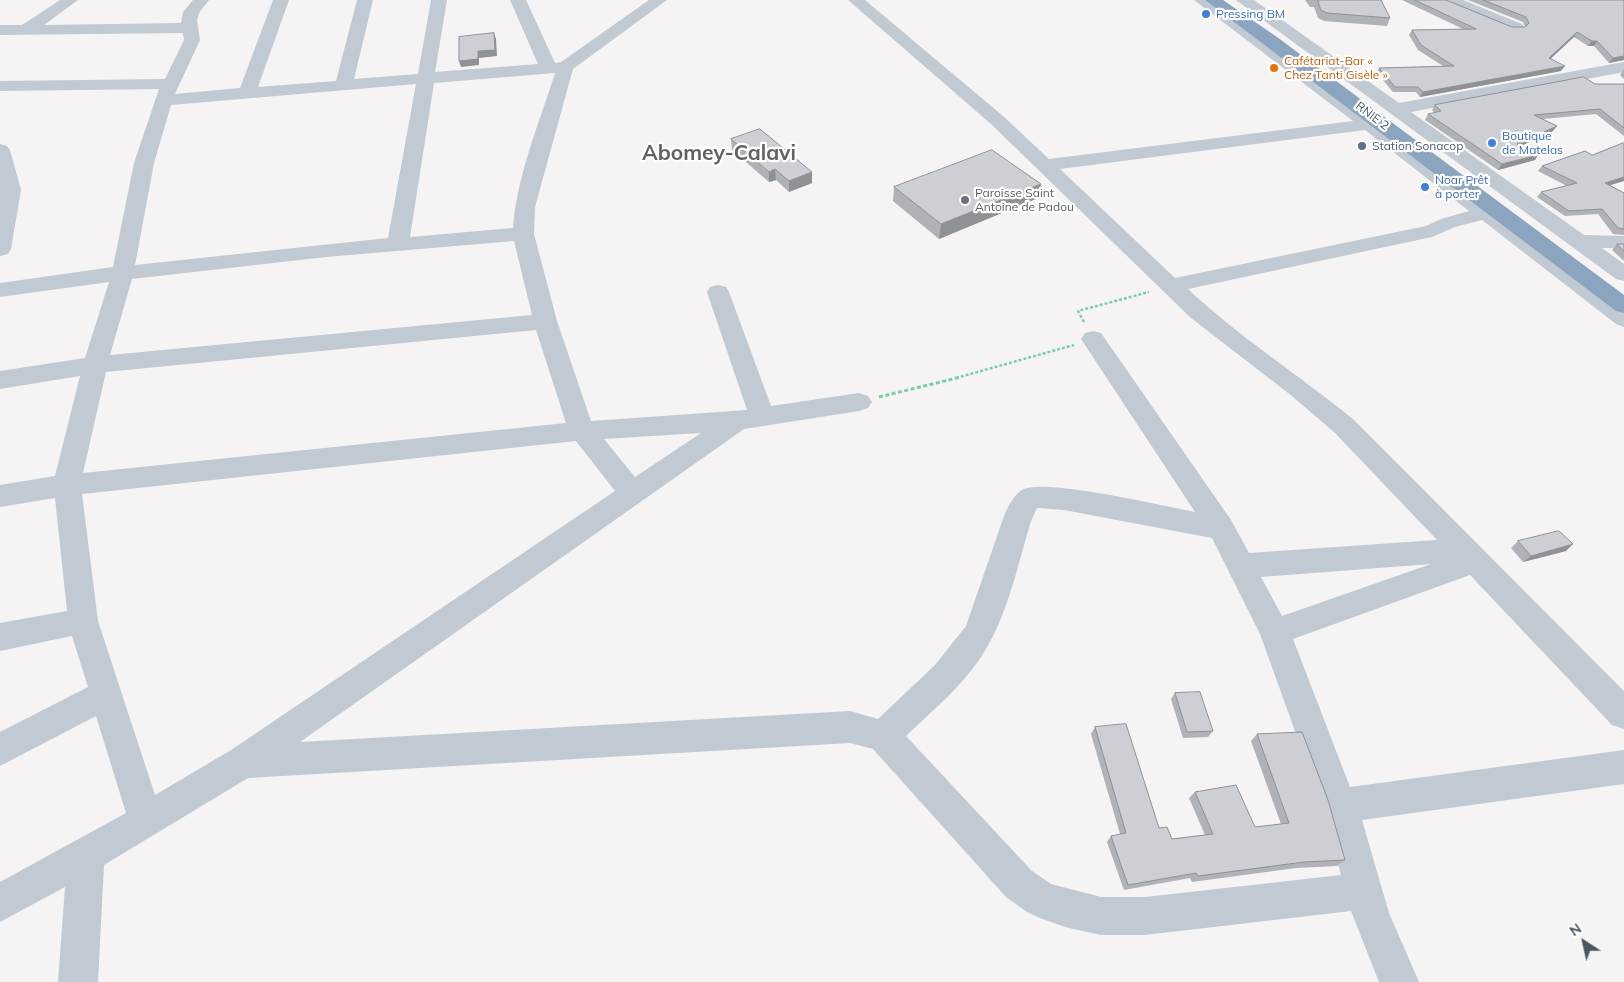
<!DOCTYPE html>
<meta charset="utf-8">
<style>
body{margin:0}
#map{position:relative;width:1624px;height:982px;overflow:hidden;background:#f5f3f3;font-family:Mulish,sans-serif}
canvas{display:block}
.north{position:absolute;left:1559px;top:917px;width:50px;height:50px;-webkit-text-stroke:4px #fff;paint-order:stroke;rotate:325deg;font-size:14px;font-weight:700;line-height:20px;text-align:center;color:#4a5661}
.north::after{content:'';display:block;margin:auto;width:18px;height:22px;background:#4a5661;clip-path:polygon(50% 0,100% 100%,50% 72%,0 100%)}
</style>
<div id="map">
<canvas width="1624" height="982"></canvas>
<div class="north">N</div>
</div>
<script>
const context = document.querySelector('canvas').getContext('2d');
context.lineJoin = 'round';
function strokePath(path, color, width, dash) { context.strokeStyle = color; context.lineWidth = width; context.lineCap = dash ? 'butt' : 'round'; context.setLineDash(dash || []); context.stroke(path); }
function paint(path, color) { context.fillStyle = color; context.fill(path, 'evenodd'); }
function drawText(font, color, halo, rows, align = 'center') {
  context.font = font + ' Mulish,sans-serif'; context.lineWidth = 4.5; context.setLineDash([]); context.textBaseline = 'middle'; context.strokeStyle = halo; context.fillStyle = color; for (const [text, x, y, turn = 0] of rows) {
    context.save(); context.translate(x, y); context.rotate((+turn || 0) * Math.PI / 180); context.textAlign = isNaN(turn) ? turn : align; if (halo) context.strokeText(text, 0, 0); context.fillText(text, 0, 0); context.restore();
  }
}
strokePath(new Path2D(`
 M1084 322 1078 311 1149 292
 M956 378 1074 345`), '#7ad0a6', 2.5, [3, 2]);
strokePath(new Path2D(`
 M879 397 961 377`), '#7ad0a6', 3, [4, 2.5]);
paint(new Path2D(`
 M60 0H78L44 25 181 23 183 12 193 0H209L199 13 197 20 200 40 175 94 240 88 273 0H289L258 87 336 81 357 0H373L354 79 418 74 431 0H447L435 72 538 64 510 0H526L555 63 561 62 649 0H667L573 69 535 207 534 234 557 321 591 421 747 410 707 292 710 287 718 285 726 287 729 292 771 406 859 393 868 396 872 402 868 408 859 411 744 429 300 742 850 711 878 719 935 665 966 626 1004 516C1008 507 1014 493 1024 489 1048 479 1163 506 1195 512L1081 339 1085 333 1093 331 1101 333 1231 520 1249 553 1437 540 1335 433 1292 396 1191 318 991 124 848 0H865L1003 116 1049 159 1353 121 1194 0H1212L1624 307V327L1616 324 1482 220 1455 227 1432 237 1188 289C1239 337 1299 375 1353 419L1624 691V729L1612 725 1470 575 1293 639 1350 787 1624 750V784L1362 820 1389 913 1419 982H1379L1351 911 1145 935H1101L1065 927 1040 918 1027 912 1006 897 873 749 850 743 248 778 104 865 98 982H58L65 887 0 922V882L126 813 96 716 0 766V732L88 687 72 636 0 651V623L67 611 55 498 0 507V485L55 476 80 376 0 389V371L85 358 109 282 0 297V283L113 267 134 163 159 89 0 91V81L165 79 184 40 183 33 0 35V25H22ZM555 73C539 124 517 175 513 228L410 237 434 83ZM416 84 388 238 135 265 154 163 171 105ZM1365 130 1469 211 1441 219 1426 226 1175 278 1060 169ZM514 241 532 315 110 355 132 279 326 257ZM536 330 566 423 83 473 106 372ZM701 433 635 477 604 439ZM576 441 615 491 231 750 155 795 98 621 82 494ZM1037 508 1064 510 1212 538 1260 634 1322 806 1341 875 1145 897H1101L1051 884 1032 871 906 736C931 712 959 689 979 660 1007 620 1017 567 1031 521ZM1431 564 1282 616 1261 577Z
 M1236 0H1254L1399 103 1624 62V72L1411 112 1584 235 1624 236V248H1602L1624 264V281L1616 279Z
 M1441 0H1463L1522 24 1524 27 1522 30H1510L1444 3Z
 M0 144 7 146 10 150 21 190 11 249 8 254 0 256Z`), '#c1cad2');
paint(new Path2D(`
 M1205 0H1223L1277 37 1624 295V313L1616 311Z`), '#8ba5c1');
paint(new Path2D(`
 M1305 0H1381L1390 18 1387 26 1324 21 1318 18 1314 7H1310Z
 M1402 0H1446L1512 27H1525L1523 22 1468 0H1624V60L1609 63 1594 46H1588L1574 37 1551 58 1561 71 1420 97 1416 92H1393L1377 73 1379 68 1443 66 1418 50 1409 35 1412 30 1463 29Z
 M1624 69V79L1620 75Z
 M1595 84H1624V136L1596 114 1543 119 1553 131 1521 146 1538 155 1535 160 1498 170 1425 120 1428 114 1435 113 1432 110 1435 105Z
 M731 139 812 183 789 192 776 180 769 182 732 150Z
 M1542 166 1610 185 1624 193V235L1613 234 1598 214 1565 216 1537 197 1541 192 1567 186 1538 171Z
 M1041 184 1038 198 939 239 893 201 894 187Z
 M1617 244H1624V261L1612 250Z
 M1518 541 1566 551 1523 562 1511 548Z
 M1175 693 1213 731 1208 737 1183 738 1171 699Z
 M1095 727 1159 828 1172 839 1205 835 1189 798 1195 792 1255 827 1281 824 1251 741 1257 734 1345 860 1337 866 1296 868 1192 882 1190 878 1124 890 1107 842 1111 836 1120 834 1091 734Z`), '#b0b2b7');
paint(new Path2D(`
 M1577 32 1574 37 1546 63 1549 58Z
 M494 33 496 39 497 56 479 58V65L461 67 459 61 478 51Z
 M1592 41H1597L1594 46H1588Z
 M1624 56V60L1609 63 1613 58Z
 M1565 66 1561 71 1420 97 1423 92Z
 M1557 126 1553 131 1514 149 1517 144Z
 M1538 155 1535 160 1498 170 1502 164Z
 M775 169 776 180 769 182V172Z
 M812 172V183L789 192V181Z
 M1624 177V181L1601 188 1605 183Z
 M1041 184 1038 198 939 239 941 224Z
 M1573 544 1566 551 1523 562 1531 556Z`), '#909195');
const building = new Path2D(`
 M1318 0H1381L1390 18 1327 13 1321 10Z
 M1415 0H1446L1512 27H1525L1529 23 1526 17 1483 0H1624V56L1613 58 1597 41H1592L1577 32 1549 58 1565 66 1423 92 1418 87H1395L1379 68 1454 66 1421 45 1412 30 1476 29Z
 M494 33 495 50 478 51V59L459 61V37Z
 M1584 77 1595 84H1624V128L1600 109 1534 115 1557 126 1517 144 1538 155 1502 164 1428 114 1441 111 1435 105Z
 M760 129 812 172 789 181 775 169 769 172 731 139Z
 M1623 143H1624V177L1605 183 1624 193V229L1618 228 1602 209 1569 211 1541 192 1577 183 1542 166 1585 151 1592 155Z
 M992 150 1041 184 941 224 894 187Z
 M1617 244H1624V251Z
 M1559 531 1573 544 1531 556 1518 541Z
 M1200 692 1213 731 1187 732 1175 693Z
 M1126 724 1159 828 1167 827 1172 839 1213 834 1195 792 1236 785 1255 827 1289 823 1257 734 1302 732 1328 800 1345 860 1304 862 1198 876 1196 873 1128 885 1111 836 1126 833 1095 727Z`);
paint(building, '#cdcfd5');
strokePath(building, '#909195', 1);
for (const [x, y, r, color] of [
 [1206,14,5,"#3f7fe0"],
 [1274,68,5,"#e8710a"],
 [1492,143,5,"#3f7fe0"],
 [1362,146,5,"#5c6f8a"],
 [1425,187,5,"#3f7fe0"],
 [965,200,5,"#6b7280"]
]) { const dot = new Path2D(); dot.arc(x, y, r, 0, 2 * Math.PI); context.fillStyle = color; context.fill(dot); strokePath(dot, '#fff', 2); }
drawText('12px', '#366cbe', '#fff', [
 ["Pressing BM",1216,14],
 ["Boutique",1502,136],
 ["de Matelas",1502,150],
 ["Noar Prêt",1435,180],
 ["à porter",1435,194]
], 'left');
drawText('12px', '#c56008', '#fff', [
 ["Cafétariat-Bar «",1284,61],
 ["Chez Tanti Gisèle »",1284,75]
], 'left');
drawText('12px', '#4a5661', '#fff', [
 ["RNIE 2",1372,116,37]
]);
drawText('12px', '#4e5e75', '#fff', [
 ["Station Sonacop",1372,146]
], 'left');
drawText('12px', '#5b616d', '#fff', [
 ["Paroisse Saint",975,193],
 ["Antoine de Padou",975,207]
], 'left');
drawText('bold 21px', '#5f6368', '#fff', [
 ["Abomey-Calavi",719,154]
]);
</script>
